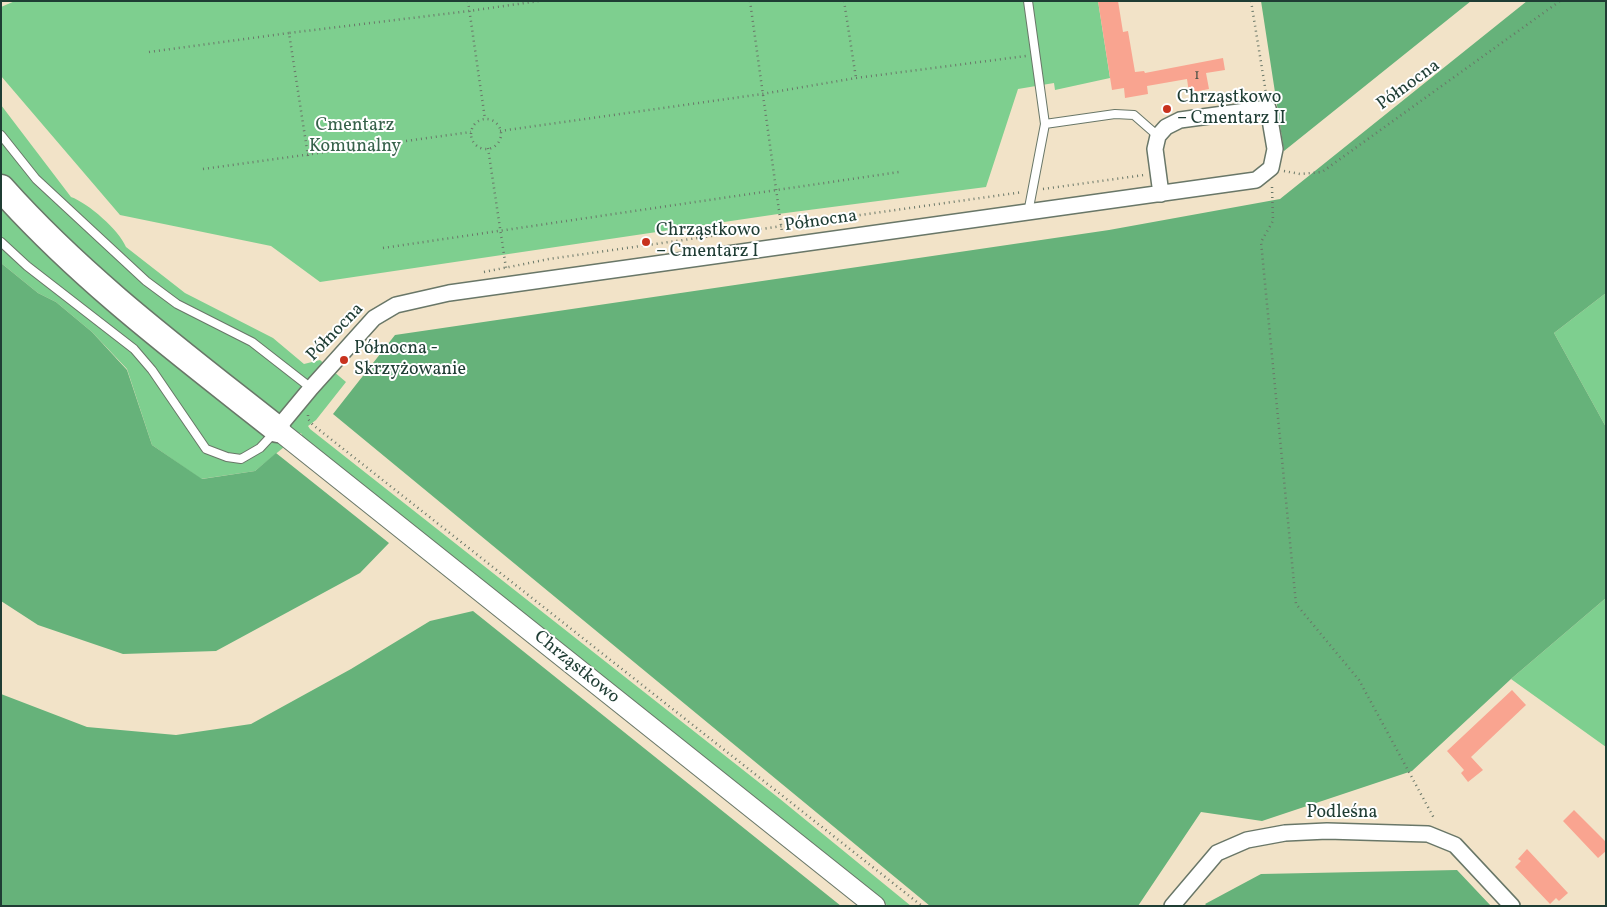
<!DOCTYPE html>
<meta charset="utf-8">
<style>
body{margin:0}
#map{position:relative;width:1607px;height:907px;overflow:hidden;background:#f2e3c8;font-family:Vollkorn,serif}
canvas{display:block}
.frame{position:absolute;inset:0;border:2px solid #1f3d34;pointer-events:none}
</style>
<div id="map">
<canvas width="1607" height="907"></canvas>
<div class="frame"></div>
</div>
<script>
const context = document.querySelector('canvas').getContext('2d');
context.lineJoin = 'round';
function paint(path, color) { context.fillStyle = color; context.fill(path, 'evenodd'); }
function strokePath(path, color, width, dash) { context.strokeStyle = color; context.lineWidth = width; context.lineCap = dash ? 'butt' : 'round'; context.setLineDash(dash || []); context.stroke(path); }
function drawText(font, color, halo, rows, align = 'center') {
  context.font = font + ' Vollkorn,serif'; context.lineWidth = 4; context.setLineDash([]); context.textBaseline = 'middle'; context.strokeStyle = halo; context.fillStyle = color; for (const [text, x, y, turn = 0] of rows) {
    context.save(); context.translate(x, y); context.rotate((+turn || 0) * Math.PI / 180); context.textAlign = isNaN(turn) ? turn : align; if (halo) context.strokeText(text, 0, 0); context.fillText(text, 0, 0); context.restore();
  }
}
paint(new Path2D(`
 M15 1H1098L1110 78 1055 90 1054 83 1018 89 986 187 778 214 320 282 271 246 120 215 1 76V7Z
 M1 105 71 197C88 203 119 230 126 247L185 293 273 338 304 364 320 360 346 382 316 420 308 426 310 429 780 799 911 906H888L669 729 305 442 301 433 255 471 201 479 152 445 127 369 92 332 56 302 38 293 1 263Z
 M1606 293V427L1554 333Z
 M1606 598V747L1511 679Z`), '#7ecf8f');
paint(new Path2D(`
 M1261 1H1471L1284 151Z
 M1527 1H1606V293L1554 333 1606 427V598L1511 679 1412 771 1262 821 1201 812 1138 906H930L333 414 395 335 1109 230 1280 199Z
 M1 263 38 293 56 302 92 332 127 370 152 445 202 479 255 471 276 453 389 543 360 573 216 651 123 654 38 625 1 601Z
 M473 611 841 906H1V694L87 727 176 735 251 724 351 669 430 621Z
 M1457 870 1491 906H1207L1205 904 1261 874Z`), '#66b27a');
paint(new Path2D(`
 M1098 1H1118L1123 32 1128 31 1135 72 1144 71 1145 73 1223 58 1225 70 1206 73 1209 89 1189 93 1187 79 1147 86 1148 94 1125 98 1124 88 1112 90Z
 M1512 690 1526 705 1471 757 1483 770 1468 782 1461 773 1464 770 1447 751Z
 M1574 810 1606 842V851L1598 858 1563 821Z
 M1527 849 1568 893 1559 901 1556 898 1550 904 1515 867 1521 861 1518 859Z`), '#f9a490');
const service = new Path2D(`
 M1028 1 1045 124
 M1 135 36 179 146 281 177 304 252 342 311 388
 M1028 213 1045 124 1115 114 1134 115 1158 136
 M1 242 27 266 134 349 152 370 206 449 227 457 241 459 260 448 274 433`);
const minor = new Path2D(`
 M277 429 311 388 374 318 396 305 449 293 1256 180 1271 168 1275 149 1268 108 1180 120 1166 127 1158 136 1155 149 1161 194
 M1172 906 1217 853 1247 840 1285 833 1327 831 1428 834 1455 845 1512 906`);
const tertiary = new Path2D(`
 M277 429 875 906`);
const trunk = new Path2D(`
 M1 188C83 280 181 353 277 429`);
strokePath(service, '#697768', 10);
strokePath(minor, '#697768', 18);
strokePath(tertiary, '#697768', 22);
strokePath(trunk, '#697768', 29);
strokePath(new Path2D(`
 M468 1 485 119
 M750 1 782 232
 M844 1 856 78
 M1251 1 1266 93
 M149 52 289 33
 M471 134a15 15 0 1 1 30 0a15 15 0 1 1-30 0Z
 M500 131 762 94 856 78 1026 56
 M488 148 506 268
 M308 156 289 33 469 11 539 1
 M203 169 471 132
 M1284 171 1300 174 1322 172 1560 1
 M1272 187 1273 221 1261 242 1296 604 1359 680 1435 820
 M1043 189 1144 175
 M383 248 899 172
 M484 272 549 259 1023 192
 M308 415V419L313 425 922 906`), '#697768', 2.5, [1, 4]);
strokePath(service, '#fff', 8);
strokePath(minor, '#fff', 15);
strokePath(tertiary, '#fff', 20);
strokePath(trunk, '#fff', 26);
for (const [x, y, r, color] of [
 [1167,109,5,"#c8321e"],
 [646,242,5,"#c8321e"],
 [344,360,5,"#c8321e"]
]) { const dot = new Path2D(); dot.arc(x, y, r, 0, 2 * Math.PI); context.fillStyle = color; context.fill(dot); strokePath(dot, '#fff', 2); }
drawText('15px', '#56574b', null, [
 ["1",1197,76]
]);
drawText('18px', '#1f3d34', '#fff', [
 ["Północna",1409,86,-36],
 ["Północna",821,222,-8],
 ["Północna",336,333,-46],
 ["Chrząstkowo",576,668,39],
 ["Podleśna",1342,814]
]);
drawText('18px', '#1f3d34', '#fff', [
 ["Chrząstkowo",1177,99],
 ["– Cmentarz II",1177,120],
 ["Chrząstkowo",656,232],
 ["– Cmentarz I",656,253],
 ["Północna -",354,350],
 ["Skrzyżowanie",354,371]
], 'left');
drawText('18px', '#37624b', '#fff', [
 ["Cmentarz",355,127],
 ["Komunalny",355,148]
]);
</script>
